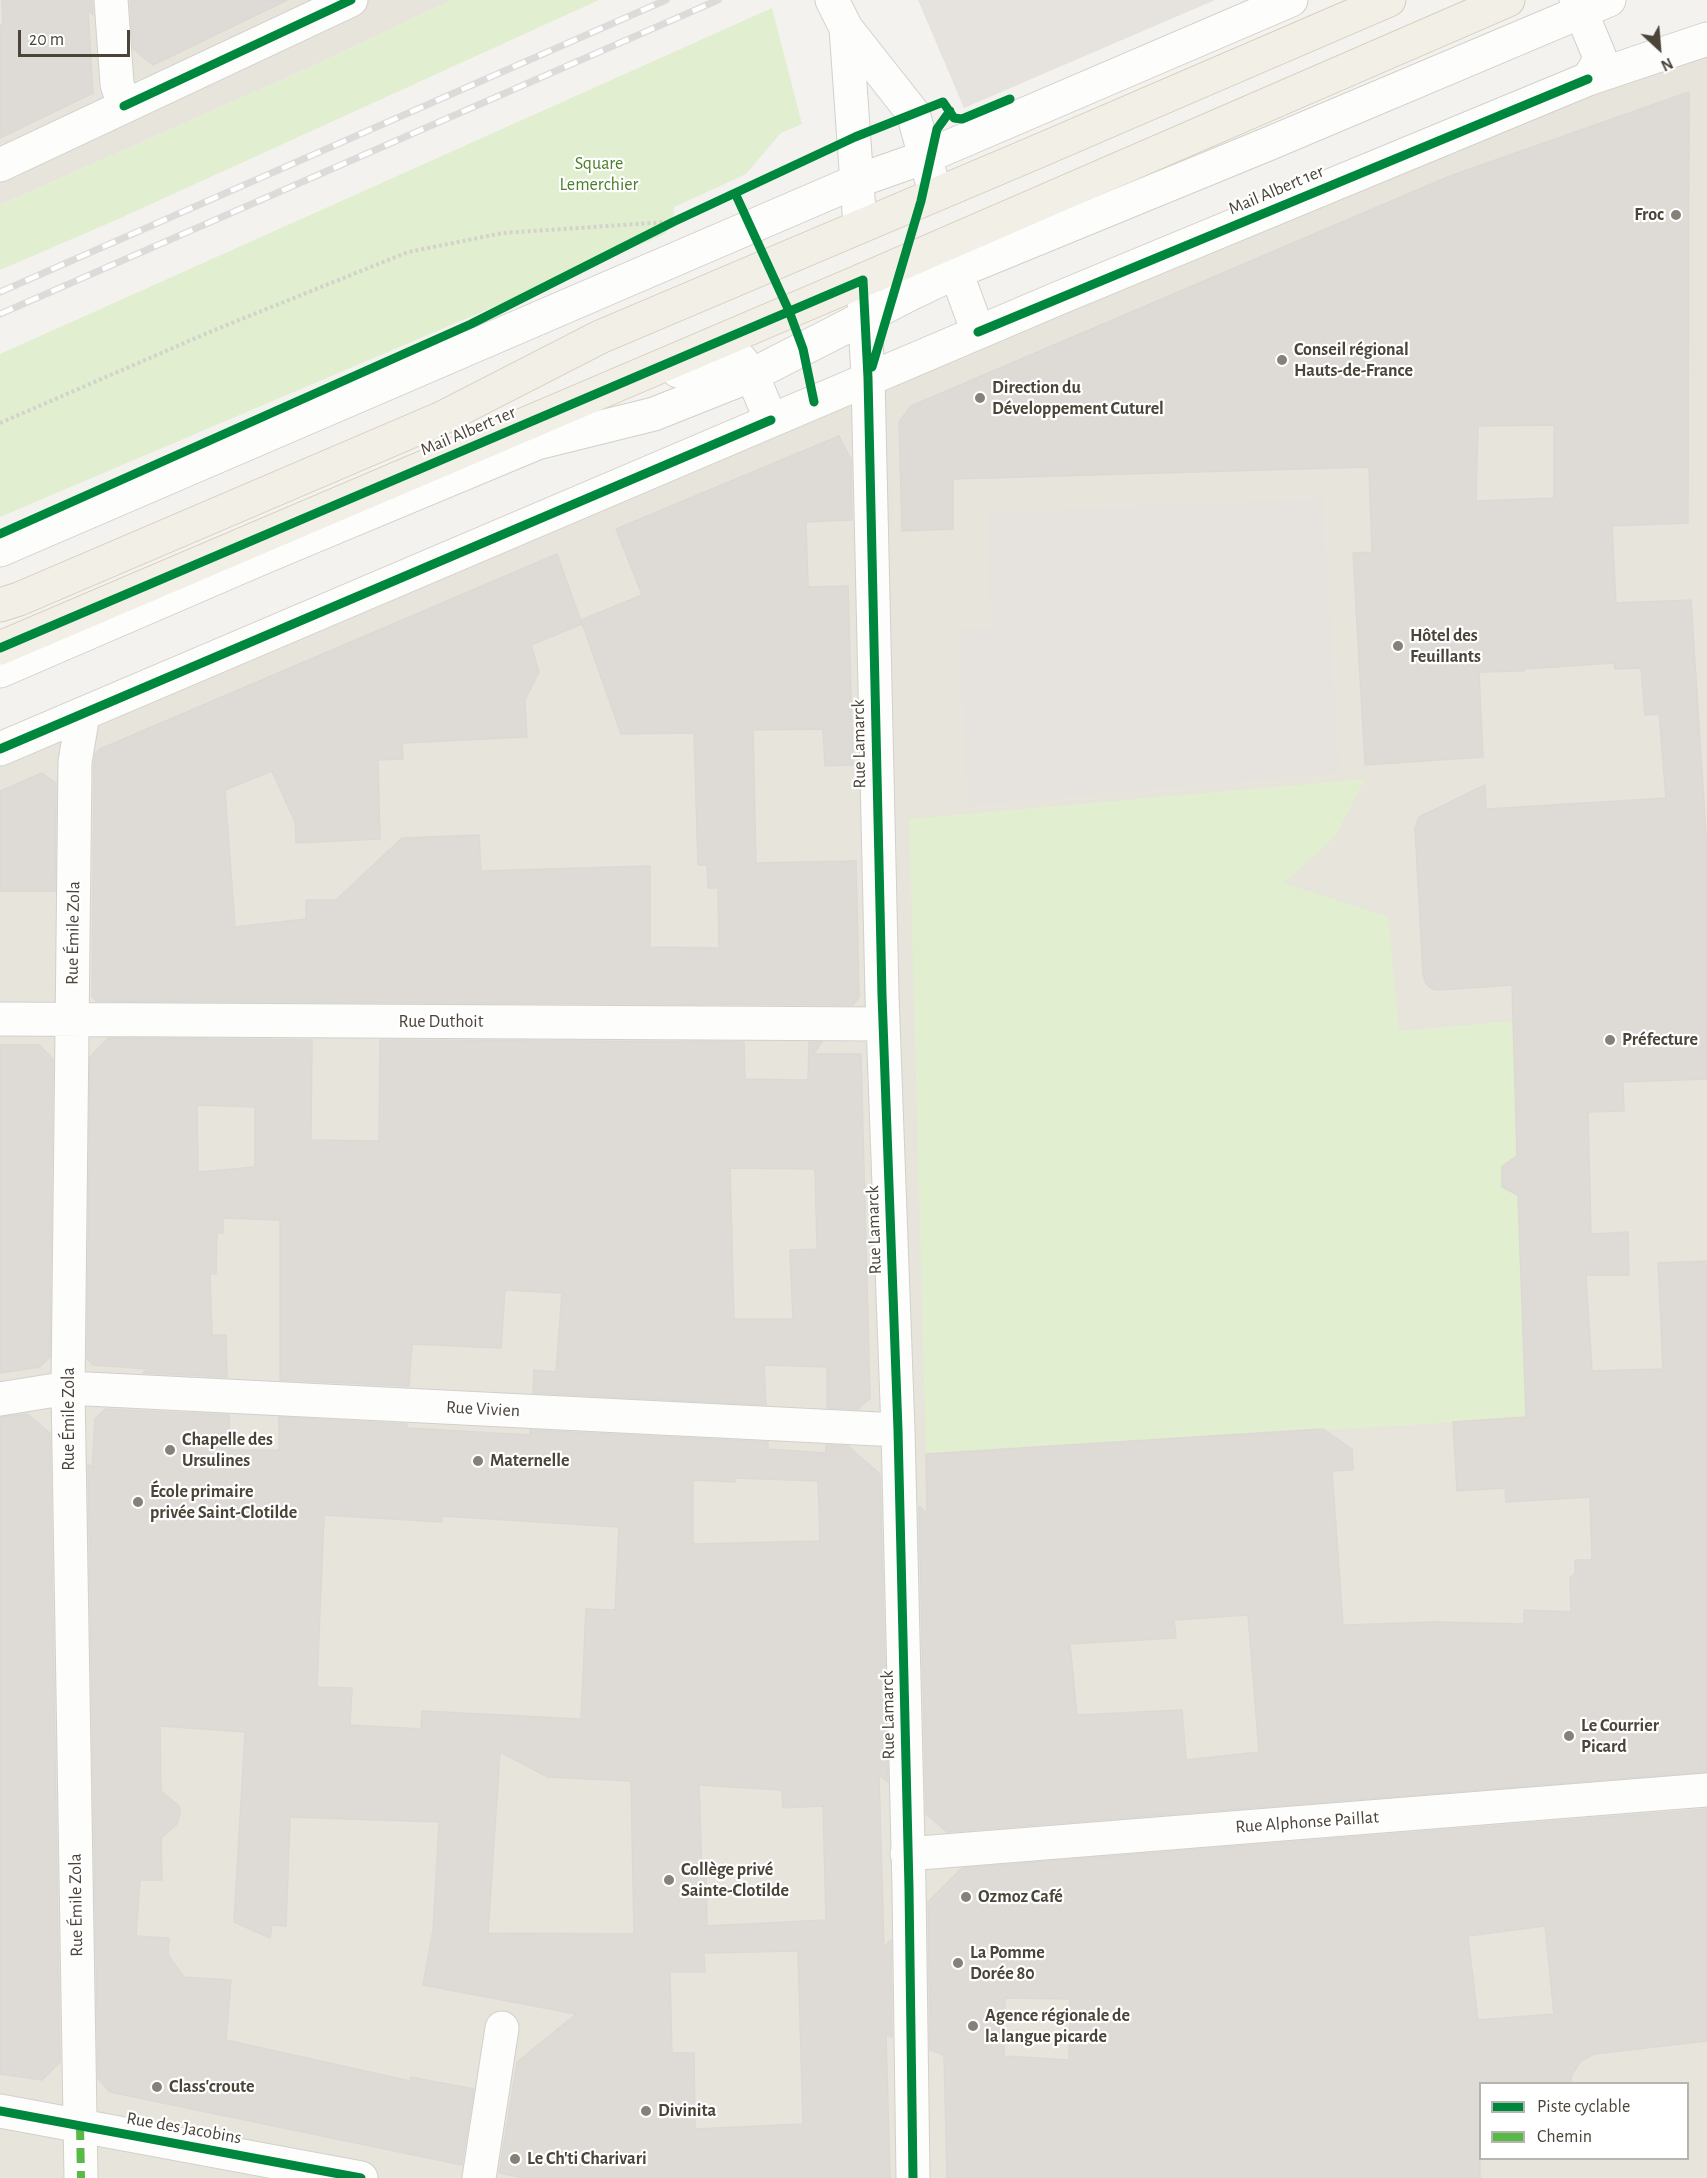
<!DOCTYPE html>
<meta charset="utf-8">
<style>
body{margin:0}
#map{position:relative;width:1707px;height:2178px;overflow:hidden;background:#f4f2ee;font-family:"Alegreya Sans",sans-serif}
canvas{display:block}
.legend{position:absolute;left:1479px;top:2082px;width:210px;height:78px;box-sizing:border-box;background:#fff;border:2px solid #b7b4b0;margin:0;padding:8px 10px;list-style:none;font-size:18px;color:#4b4439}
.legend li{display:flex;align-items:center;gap:12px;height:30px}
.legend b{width:30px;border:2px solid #b7b4b0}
.north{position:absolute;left:1629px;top:18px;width:60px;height:60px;-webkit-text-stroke:4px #fff;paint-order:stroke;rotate:154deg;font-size:16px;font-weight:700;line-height:24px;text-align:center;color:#4b4439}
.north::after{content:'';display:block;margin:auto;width:21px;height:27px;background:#4b4439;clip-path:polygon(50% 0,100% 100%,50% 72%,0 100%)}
.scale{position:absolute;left:18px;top:30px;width:112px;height:27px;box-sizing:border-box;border:3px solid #4b4439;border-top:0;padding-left:8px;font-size:18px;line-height:21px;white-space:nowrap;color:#4b4439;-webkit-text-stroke:4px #fff;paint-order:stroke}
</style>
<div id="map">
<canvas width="1707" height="2178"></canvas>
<ul class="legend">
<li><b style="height:8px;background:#00873e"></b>Piste cyclable</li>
<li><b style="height:8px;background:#58b947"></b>Chemin</li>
</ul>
<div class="north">N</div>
<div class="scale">20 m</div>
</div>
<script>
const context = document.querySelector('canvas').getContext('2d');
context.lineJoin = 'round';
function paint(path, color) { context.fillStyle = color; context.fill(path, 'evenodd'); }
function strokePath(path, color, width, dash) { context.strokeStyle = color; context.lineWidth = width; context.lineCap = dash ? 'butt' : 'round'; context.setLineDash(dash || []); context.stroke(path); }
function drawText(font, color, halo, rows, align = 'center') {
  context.font = font + ' "Alegreya Sans",sans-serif'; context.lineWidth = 4.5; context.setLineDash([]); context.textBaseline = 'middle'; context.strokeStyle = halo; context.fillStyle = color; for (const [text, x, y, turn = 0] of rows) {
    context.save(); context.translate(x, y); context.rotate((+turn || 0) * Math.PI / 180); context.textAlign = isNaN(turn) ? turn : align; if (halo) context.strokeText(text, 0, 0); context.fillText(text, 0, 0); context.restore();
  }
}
paint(new Path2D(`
 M0 0H452L313 66 0 205Z
 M1707 39V2178H0V749ZM1480 2084H1688V2158H1480Z`), '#e7e4dc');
paint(new Path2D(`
 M452 0H599L116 220 0 270V205L313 66Z
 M772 8 802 124 781 133 746 174 674 207 673 222 665 234 0 517V354Z
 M1365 779 1335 837 1284 883 1388 917 1399 1031 1513 1021 1517 1156 1502 1166V1187L1518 1195 1526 1418 926 1454 909 819Z`), '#e1eecf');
paint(new Path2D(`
 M918 0H1215L964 108Z
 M1323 498 1339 773 968 806 958 629 991 628 988 513Z`), '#e6e3df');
const building = new Path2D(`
 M2 0H92L93 15 88 10 93 93 0 138V25L3 24Z
 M130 0H287L153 65 133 49Z
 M1689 92 1688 523 1612 526 1616 603 1691 600 1707 850V1079L1623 1082 1624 1111 1588 1112 1591 1234 1628 1232 1629 1275H1586L1592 1371 1663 1369 1658 1263 1707 1261V1772L947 1832 926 1814 919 1506 927 1513 926 1454 1323 1429 1352 1449 1353 1470 1332 1471 1343 1625 1436 1622 1524 1624V1610L1571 1612 1570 1578 1575 1574V1560H1592L1590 1497 1506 1502 1505 1488 1457 1491 1453 1422 1526 1417 1518 1195 1502 1187V1166L1517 1156 1512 985 1440 990 1432 989 1426 984 1423 974 1415 829 1419 817 1485 785 1486 809 1666 798 1659 714 1645 715 1641 668 1615 669 1614 663 1524 669V671L1479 672 1483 757 1365 765 1353 553 1372 552 1369 467 953 479V529L902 531 899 422 911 406 1450 176ZM1554 425V498L1476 501 1478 426ZM1248 1615 1259 1752 1186 1760 1182 1710 1077 1715 1070 1644 1176 1638 1174 1620Z
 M839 436 851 459 852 520 806 522 808 587 848 586 853 765 825 766 823 729 753 730 756 863 856 861 859 997 853 1005 96 1001 92 996 94 764 95 754 100 749 557 554 582 624 531 645 539 672 525 700 527 737 402 743 403 759 378 760 380 839 296 843 295 822 272 771 225 790 235 927 306 919V900H336L402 838 479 835 481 871 650 866V947L719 948 718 888H708L707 865H698L694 733 621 734 581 620 642 595 616 529Z
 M42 773 56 783 55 891H0V791Z
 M108 1038 312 1040 311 1140 379 1141 380 1040 744 1042 745 1079 808 1080 809 1042H822L813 1054H861L870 1398 858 1409 827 1408V1367L764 1365 766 1405 533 1393 534 1370 556 1372 562 1293 505 1290 501 1348 412 1344 409 1386 280 1380V1220L223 1218V1233H217L216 1274H210L212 1335H226L227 1377 143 1373 148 1369 93 1365 87 1359 90 1057ZM197 1105 255 1107V1167L198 1172ZM730 1168 815 1169 817 1249 790 1250 793 1319H734Z
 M0 1045H39L53 1059 50 1357 40 1367 0 1373Z
 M105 1409 229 1415 230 1450H279V1417L407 1424V1428L530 1435V1430L768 1442V1449L826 1453V1445L848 1446 880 1474 888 1782 879 1775 884 1947 891 1940 892 2037 886 2034 890 2178H523L499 2173 517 2062 576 2014 423 1985 433 1930 439 1822 290 1817 286 1926 272 1925 270 1938 234 1922 245 1732 160 1726 161 1791 179 1806 180 1814 177 1824 161 1838 162 1880H140L136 1936 169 1938 168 1955 184 1977 231 1980 226 2040 410 2081 411 2077 474 2089 462 2165 110 2092 98 2078 88 1464 92 1468 95 1419ZM735 1478 818 1481 820 1541 693 1544V1480L735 1482ZM324 1515 442 1522V1516L619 1527 615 1610 586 1609 581 1719 422 1711 421 1729 350 1725 352 1688 317 1687ZM500 1752 548 1777 631 1781 634 1934 488 1933ZM699 1785 782 1790 783 1808 823 1806 826 1920 707 1926 706 1870H702ZM798 1951 803 2124 695 2129 694 2053H672L670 1972H705L704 1953Z
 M27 1414 50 1433 60 2062 42 2080 0 2074V1417Z
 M1707 1809V2041L1594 2054 1581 2061 1572 2074 1570 2084H1480V2178H947L944 2055 930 2050 928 1902 962 1868ZM1545 1926 1554 2014 1478 2020 1468 1936ZM1005 1998 1070 1999 1069 2060 1004 2056Z`);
paint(building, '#dedbd6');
strokePath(building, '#dcd9d4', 1.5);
const minor = new Path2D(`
 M111 0 117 84 124 106
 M832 0 846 28 913 113 931 178
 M1576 0 1599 55 1597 65 1588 79
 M846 28 860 226
 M0 165 351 0
 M950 251 956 272 978 332
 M863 280 868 378 882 995 898 1430 909 1888 913 2178
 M678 371 711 359H740L752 375 771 420
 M0 550 857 181 925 157 1291 0
 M0 671 264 557 537 443 654 414 752 375 910 294 956 272 1268 144 1609 0
 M0 749 1059 298 1588 79 1707 39
 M0 1019 883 1024
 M0 1399 68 1388 898 1430
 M907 1854 1707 1790
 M0 2111 361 2178
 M81 2178 68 1388 75 762 83 714
 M479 2178 502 2028`);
const major = new Path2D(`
 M0 605 19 599 442 418 600 337 1034 153 1389 0
 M0 648 863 280 1508 0`);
strokePath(minor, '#d2d0cb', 35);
strokePath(major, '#d6cebb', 35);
strokePath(new Path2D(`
 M0 423 212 331 408 252 503 233 667 222`), '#d3d2cc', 4, [3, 3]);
strokePath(minor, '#fdfdfc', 33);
strokePath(major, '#f2efe6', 33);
const rail = new Path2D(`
 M0 292 666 0
 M0 314 718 0`);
strokePath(rail, '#dbdbda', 7);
strokePath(rail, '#fff', 4.5, [14]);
strokePath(new Path2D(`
 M80 2125 81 2178`), '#58b947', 8, [15, 8]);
strokePath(new Path2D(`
 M124 106 351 0
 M735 193 789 311 803 349 814 402
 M978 332 1588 79
 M872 367 921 201 937 129 950 111
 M0 534 471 324 673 222 855 137 943 102 954 118 962 119 1010 99
 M0 648 863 280 868 378 882 995 898 1430 909 1888 913 2178
 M0 749 771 420
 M0 2111 361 2178`), '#00873e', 9);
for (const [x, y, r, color] of [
 [1676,215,6,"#868178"],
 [1282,360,6,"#868178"],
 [980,398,6,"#868178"],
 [1398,646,6,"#868178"],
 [1610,1040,6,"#868178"],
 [170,1450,6,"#868178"],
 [478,1461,6,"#868178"],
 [138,1502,6,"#868178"],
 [1569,1736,6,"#868178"],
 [669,1880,6,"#868178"],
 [966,1897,6,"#868178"],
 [958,1963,6,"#868178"],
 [973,2026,6,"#868178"],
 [157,2087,6,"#868178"],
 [646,2111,6,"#868178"],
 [515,2159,6,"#868178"]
]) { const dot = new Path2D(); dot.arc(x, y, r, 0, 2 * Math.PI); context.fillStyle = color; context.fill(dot); strokePath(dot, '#fff', 2); }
drawText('18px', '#4a7f2a', '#fff', [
 ["Square",599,164],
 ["Lemerchier",599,185]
]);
drawText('18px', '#4b4439', '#fff', [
 ["Mail Albert 1er",1276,190,-23],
 ["Mail Albert 1er",468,431,-23],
 ["Rue Lamarck",859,744,-91],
 ["Rue Émile Zola",73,933,-89],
 ["Rue Duthoit",441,1022],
 ["Rue Lamarck",874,1230,-92],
 ["Rue Vivien",483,1409,3],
 ["Rue Émile Zola",69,1419,-90],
 ["Rue Lamarck",888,1715,-91],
 ["Rue Alphonse Paillat",1307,1822,-4],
 ["Rue Émile Zola",76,1905,-91],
 ["Rue des Jacobins",184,2128,10]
]);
drawText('bold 18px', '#4b4439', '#fff', [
 ["Froc",1664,215,"right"],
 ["Conseil régional",1294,350],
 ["Hauts-de-France",1294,371],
 ["Direction du",992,388],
 ["Développement Cuturel",992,409],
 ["Hôtel des",1410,636],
 ["Feuillants",1410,657],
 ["Préfecture",1622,1040],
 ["Chapelle des",182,1440],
 ["Ursulines",182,1461],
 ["Maternelle",490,1461],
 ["École primaire",150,1492],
 ["privée Saint-Clotilde",150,1513],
 ["Le Courrier",1581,1726],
 ["Picard",1581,1747],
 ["Collège privé",681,1870],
 ["Sainte-Clotilde",681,1891],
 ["Ozmoz Café",978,1897],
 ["La Pomme",970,1953],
 ["Dorée 80",970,1974],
 ["Agence régionale de",985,2016],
 ["la langue picarde",985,2037],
 ["Class'croute",169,2087],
 ["Divinita",658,2111],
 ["Le Ch'ti Charivari",527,2159]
], 'left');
</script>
